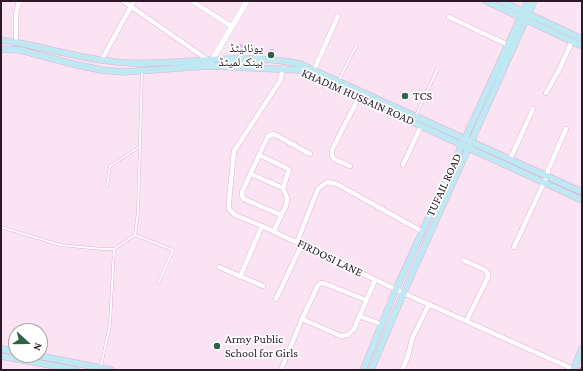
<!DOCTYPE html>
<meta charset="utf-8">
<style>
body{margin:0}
#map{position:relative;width:583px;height:371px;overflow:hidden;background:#fae3f2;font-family:"Crimson Pro",serif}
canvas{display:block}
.frame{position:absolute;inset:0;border:2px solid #2d1927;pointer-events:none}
.north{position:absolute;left:8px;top:323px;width:40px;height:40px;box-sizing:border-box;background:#fff;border:1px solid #aba3a9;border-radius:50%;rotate:111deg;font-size:11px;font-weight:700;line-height:16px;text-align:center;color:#2d1927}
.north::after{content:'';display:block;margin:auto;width:14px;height:18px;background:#2f6347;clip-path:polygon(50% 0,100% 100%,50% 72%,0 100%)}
</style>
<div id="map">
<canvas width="583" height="371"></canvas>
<div class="frame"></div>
<div class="north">N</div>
</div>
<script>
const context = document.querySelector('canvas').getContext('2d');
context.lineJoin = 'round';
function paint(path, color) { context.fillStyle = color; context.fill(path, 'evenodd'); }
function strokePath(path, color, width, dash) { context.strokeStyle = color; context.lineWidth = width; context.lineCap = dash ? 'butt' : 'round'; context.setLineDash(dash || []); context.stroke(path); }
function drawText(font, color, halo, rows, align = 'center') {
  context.font = font + ' "Crimson Pro","Noto Naskh Arabic",serif'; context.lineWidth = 3.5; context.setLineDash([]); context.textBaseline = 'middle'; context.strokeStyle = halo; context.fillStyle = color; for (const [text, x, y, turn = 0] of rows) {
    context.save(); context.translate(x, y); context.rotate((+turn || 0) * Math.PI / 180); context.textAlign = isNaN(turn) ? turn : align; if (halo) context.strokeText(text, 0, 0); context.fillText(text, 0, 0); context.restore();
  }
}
paint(new Path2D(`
 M239 44 247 45 248 53 237 52Z
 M269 49H274V55H268Z`), '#e3b8f0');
strokePath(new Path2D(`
 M581 370 582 368`), '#d1bbc9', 6, [6, 3]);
const service = new Path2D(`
 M339 80 356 46
 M416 115 437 70
 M107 186 110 166 139 147
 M1 227 60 245 102 249H114L135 235 138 212 142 71
 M135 235 173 250 159 282
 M101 366 110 324 114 249`);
const minor = new Path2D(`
 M123 1 208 60
 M192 1 231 26
 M449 17 508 45
 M16 42V15L19 1
 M101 61 134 1
 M283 68 280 81 234 151 229 201V209L235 215 262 226 399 291 573 369
 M314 70 338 16
 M546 93 560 68 572 41
 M259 155 287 168 289 170 283 188 287 198 286 206 281 215
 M510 159 533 109
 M403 165 421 126
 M350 166 334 159 332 155V150L359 97
 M251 174 283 188
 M274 231 281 215 244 199 242 196V192L268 136 274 134 310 154
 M297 242 318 189 327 182 337 184 423 232
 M514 247 547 176 548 170 566 129
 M463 260 485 270 488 273V277L467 320
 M219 267 263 286
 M240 277 262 226
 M276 299 302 244
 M366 300 326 284 321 283 318 285 302 319 341 336 348 335 354 329 375 280
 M359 316 381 324
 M281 370 302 319
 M402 370 408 356 412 339 429 304`);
const tertiary = new Path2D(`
 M211 62 247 1`);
const secondary = new Path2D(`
 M486 1 582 46
 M501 1 582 39
 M1 40C44 46 86 61 130 63 185 65 246 52 300 64L582 192
 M1 49 20 50 73 64 101 70 123 72 209 66 299 70 582 200
 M1 349 16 351
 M35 355 111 370
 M1 356 76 370
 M363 370 396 289 528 1
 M371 370 404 292 534 1
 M573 370 582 349`);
strokePath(service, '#e4afd3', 3);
strokePath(minor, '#e4afd3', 5.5);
strokePath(tertiary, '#e4afd3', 6);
strokePath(secondary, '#e4afd3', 7);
strokePath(service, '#fff', 2);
strokePath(minor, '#fff', 4.5);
strokePath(tertiary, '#fff', 5.5);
strokePath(secondary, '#bee9f3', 6);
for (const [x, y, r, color] of [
 [271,55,4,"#2f6347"],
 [405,96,4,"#2f6347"],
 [217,346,4,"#2f6347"]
]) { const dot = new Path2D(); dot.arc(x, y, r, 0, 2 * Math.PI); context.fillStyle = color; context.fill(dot); strokePath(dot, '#fff', 1.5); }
drawText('12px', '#2d1927', '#fff', [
 ["یونائیٹڈ",263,48,"right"],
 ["بینک لمیٹڈ",263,62,"right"],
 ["TCS",413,96],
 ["Army Public",225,339],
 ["School for Girls",225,353]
], 'left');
drawText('12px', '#2d1927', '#fff', [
 ["KHADIM HUSSAIN ROAD",358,97,24],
 ["TUFAIL ROAD",444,185,-65],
 ["FIRDOSI LANE",330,258,26]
]);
</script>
